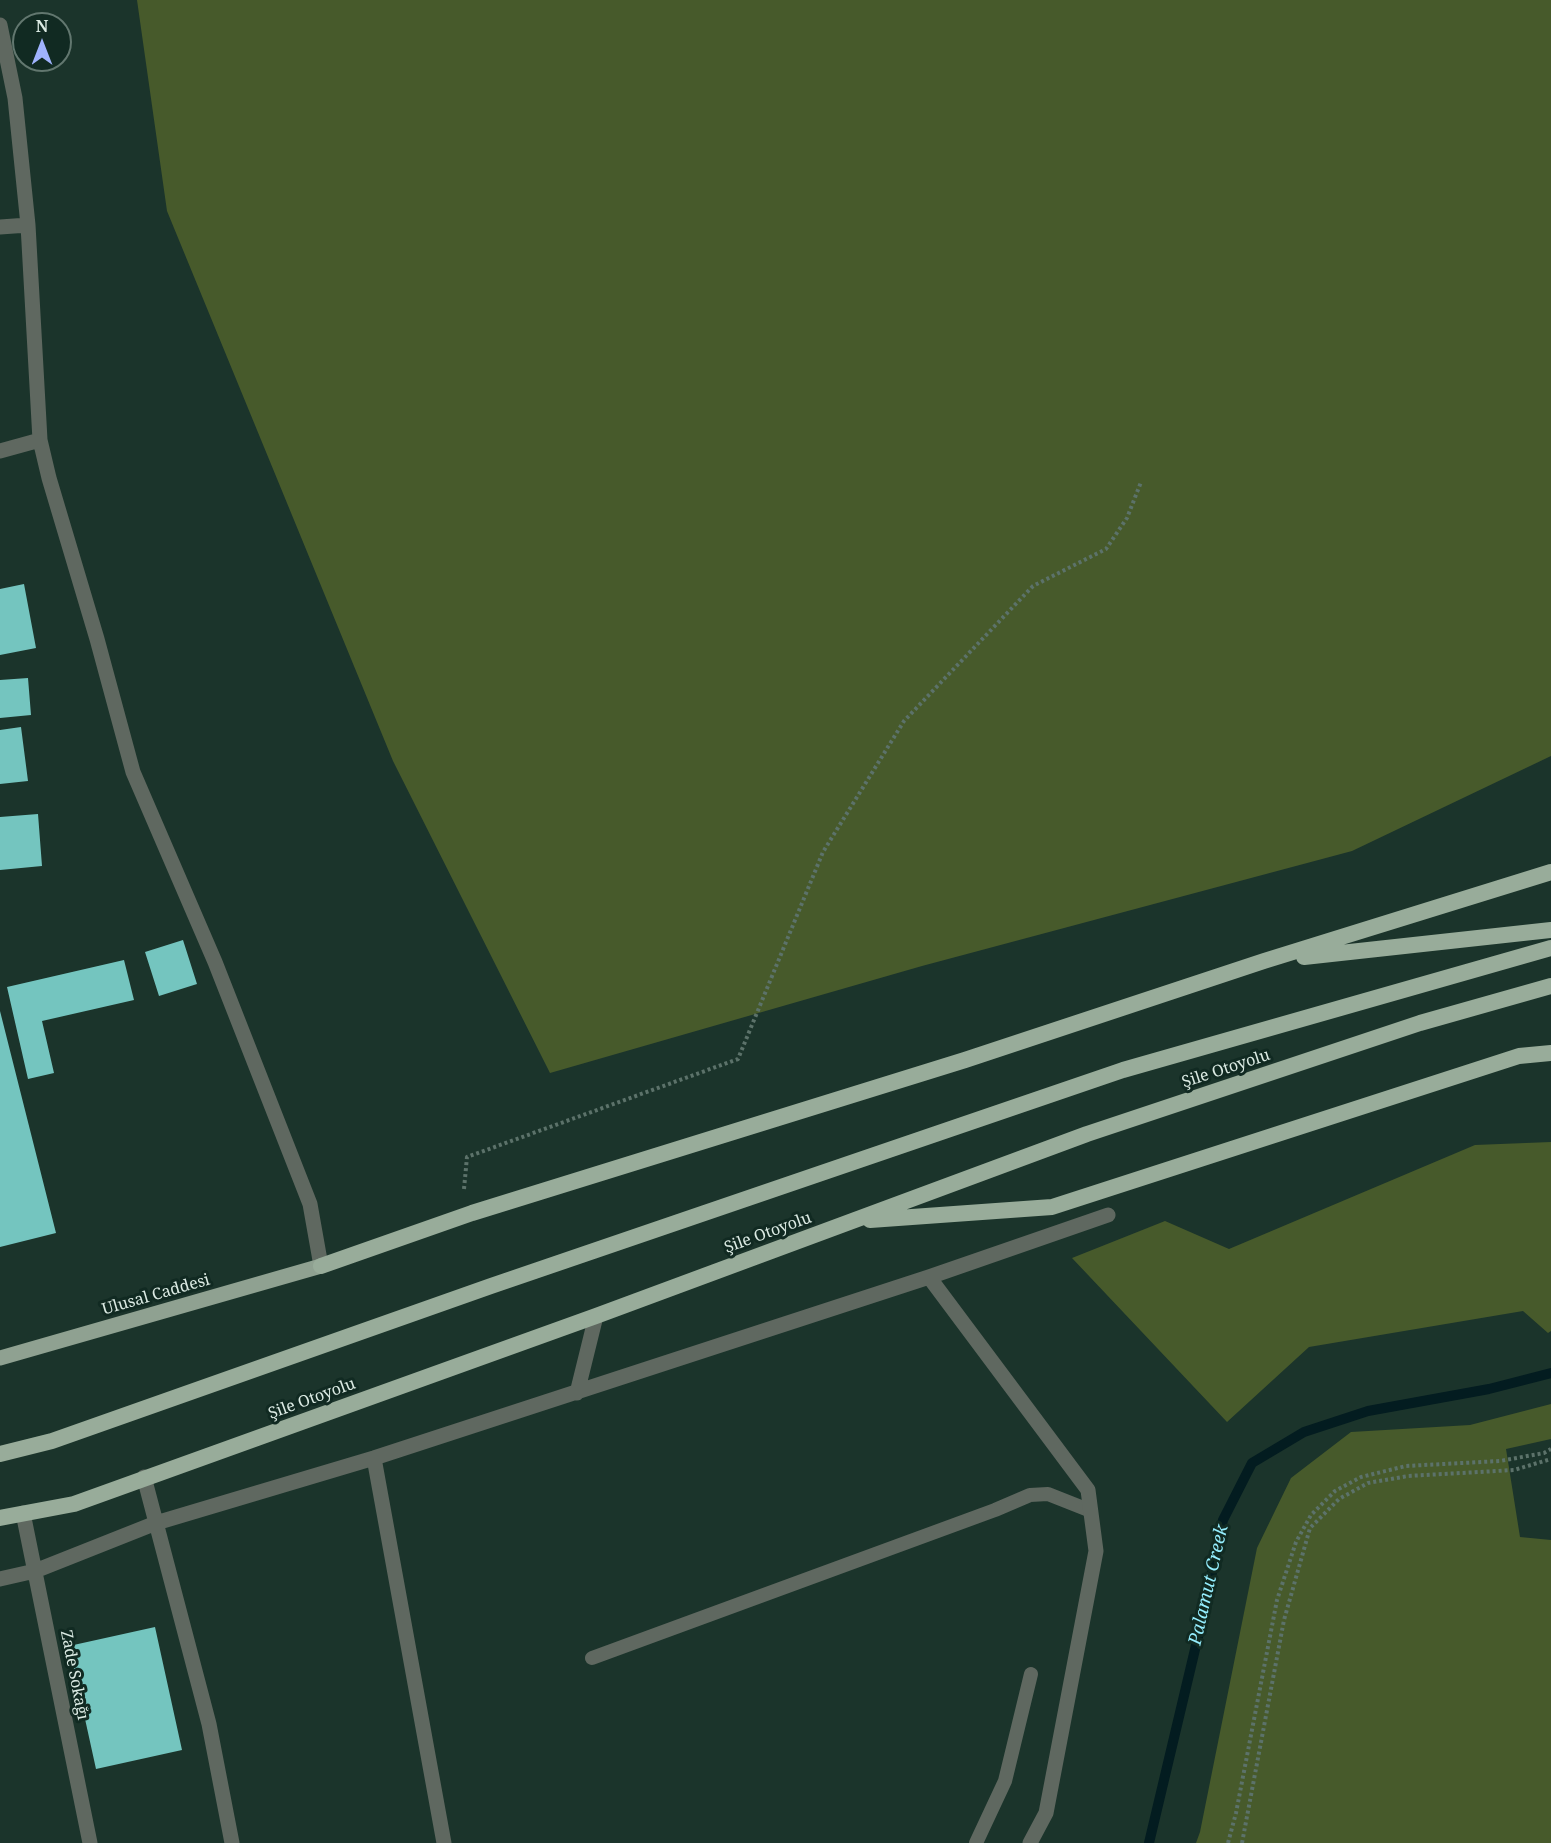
<!DOCTYPE html>
<meta charset="utf-8">
<style>
body{margin:0}
#map{position:relative;width:1551px;height:1843px;overflow:hidden;background:#1b342b;font-family:"Noto Serif",serif}
canvas{display:block}
.north{position:absolute;left:12px;top:12px;width:60px;height:60px;box-sizing:border-box;background:#112a22;border:2px solid #62776f;border-radius:50%;rotate:0deg;font-size:16px;font-weight:700;line-height:24px;text-align:center;color:#dbeae3}
.north::after{content:'';display:block;margin:auto;width:21px;height:27px;background:#9fb3fd;clip-path:polygon(50% 0,100% 100%,50% 72%,0 100%)}
</style>
<div id="map">
<canvas width="1551" height="1843"></canvas>
<div class="north">N</div>
</div>
<script>
const context = document.querySelector('canvas').getContext('2d');
context.lineJoin = 'round';
function paint(path, color) { context.fillStyle = color; context.fill(path, 'evenodd'); }
function strokePath(path, color, width, dash) { context.strokeStyle = color; context.lineWidth = width; context.lineCap = dash ? 'butt' : 'round'; context.setLineDash(dash || []); context.stroke(path); }
function drawText(font, color, halo, rows, align = 'center') {
  context.font = font + ' "Noto Serif",serif'; context.lineWidth = 6; context.setLineDash([]); context.textBaseline = 'middle'; context.strokeStyle = halo; context.fillStyle = color; for (const [text, x, y, turn = 0] of rows) {
    context.save(); context.translate(x, y); context.rotate((+turn || 0) * Math.PI / 180); context.textAlign = isNaN(turn) ? turn : align; if (halo) context.strokeText(text, 0, 0); context.fillText(text, 0, 0); context.restore();
  }
}
paint(new Path2D(`
 M137 0H1551V756L1352 851 922 966 550 1073 393 761 167 211Z
 M1551 1142V1331L1548 1333 1523 1311 1309 1347 1227 1422 1072 1258 1165 1221 1229 1249 1475 1145Z
 M1551 1404V1439L1506 1449 1520 1537 1551 1540V1843H1196L1200 1832 1257 1548 1291 1478 1351 1432 1470 1425Z`), '#475a2b');
strokePath(new Path2D(`
 M1149 1843 1202 1620 1223 1520 1252 1463 1304 1432 1368 1411 1489 1389 1551 1373`), '#031c20', 10);
paint(new Path2D(`
 M24 584 36 648 0 655V589Z
 M28 678 31 715 0 718V680Z
 M21 727 28 781 0 784V730Z
 M38 814 42 866 0 870V817Z
 M183 940 197 984 159 996 145 952Z
 M124 960 134 1000 42 1021 54 1073 28 1079 7 987Z
 M0 1011 56 1233 0 1247Z
 M155 1627 182 1750 96 1769 69 1646Z`), '#74c5bf');
strokePath(new Path2D(`
 M464 1189 467 1157 738 1059 823 852 904 721 1033 586 1106 549 1127 518 1141 482
 M1228 1843 1236 1813 1277 1600 1296 1542 1311 1515 1335 1491 1361 1477 1406 1466 1500 1461 1544 1453 1551 1449
 M1242 1843 1284 1620 1310 1528 1339 1499 1368 1483 1408 1476 1514 1470 1551 1459`), '#5c726a', 4, [3, 3]);
strokePath(new Path2D(`
 M592 1658 995 1510 1030 1495 1048 1494 1091 1511
 M976 1843 1005 1781 1031 1674`), '#5f6860', 14);
strokePath(new Path2D(`
 M0 25 15 98 28 225 40 440 49 478 97 639 133 772 215 962 310 1204 321 1266
 M0 227 28 225
 M0 451 40 440
 M929 1277 1088 1490 1096 1551 1046 1813 1030 1843
 M577 1393 596 1316
 M374 1458 444 1843
 M144 1477 209 1724 232 1843
 M23 1513 90 1843
 M0 1579 35 1571 156 1523 374 1458 929 1277 1108 1215`), '#5f6860', 15);
strokePath(new Path2D(`
 M0 1358 321 1266`), '#8fa191', 15);
strokePath(new Path2D(`
 M1304 957 1551 930
 M870 1220 1052 1207 1519 1056 1551 1053
 M321 1266 472 1213 965 1060 1264 961 1551 872
 M0 1454 52 1441 491 1286 1123 1070 1551 948
 M0 1518 74 1504 596 1316 1087 1134 1420 1023 1551 986`), '#98ac9a', 16);
drawText('16px', '#dbeae3', '#112a22', [
 ["Şile Otoyolu",1226,1069,-18],
 ["Şile Otoyolu",768,1233,-20],
 ["Ulusal Caddesi",156,1295,-16],
 ["Şile Otoyolu",312,1399,-20],
 ["Zade Sokağı",74,1675,79]
]);
drawText('italic 18px', '#95eefe', '#112a22', [
 ["Palamut Creek",1209,1585,-77]
]);
</script>
